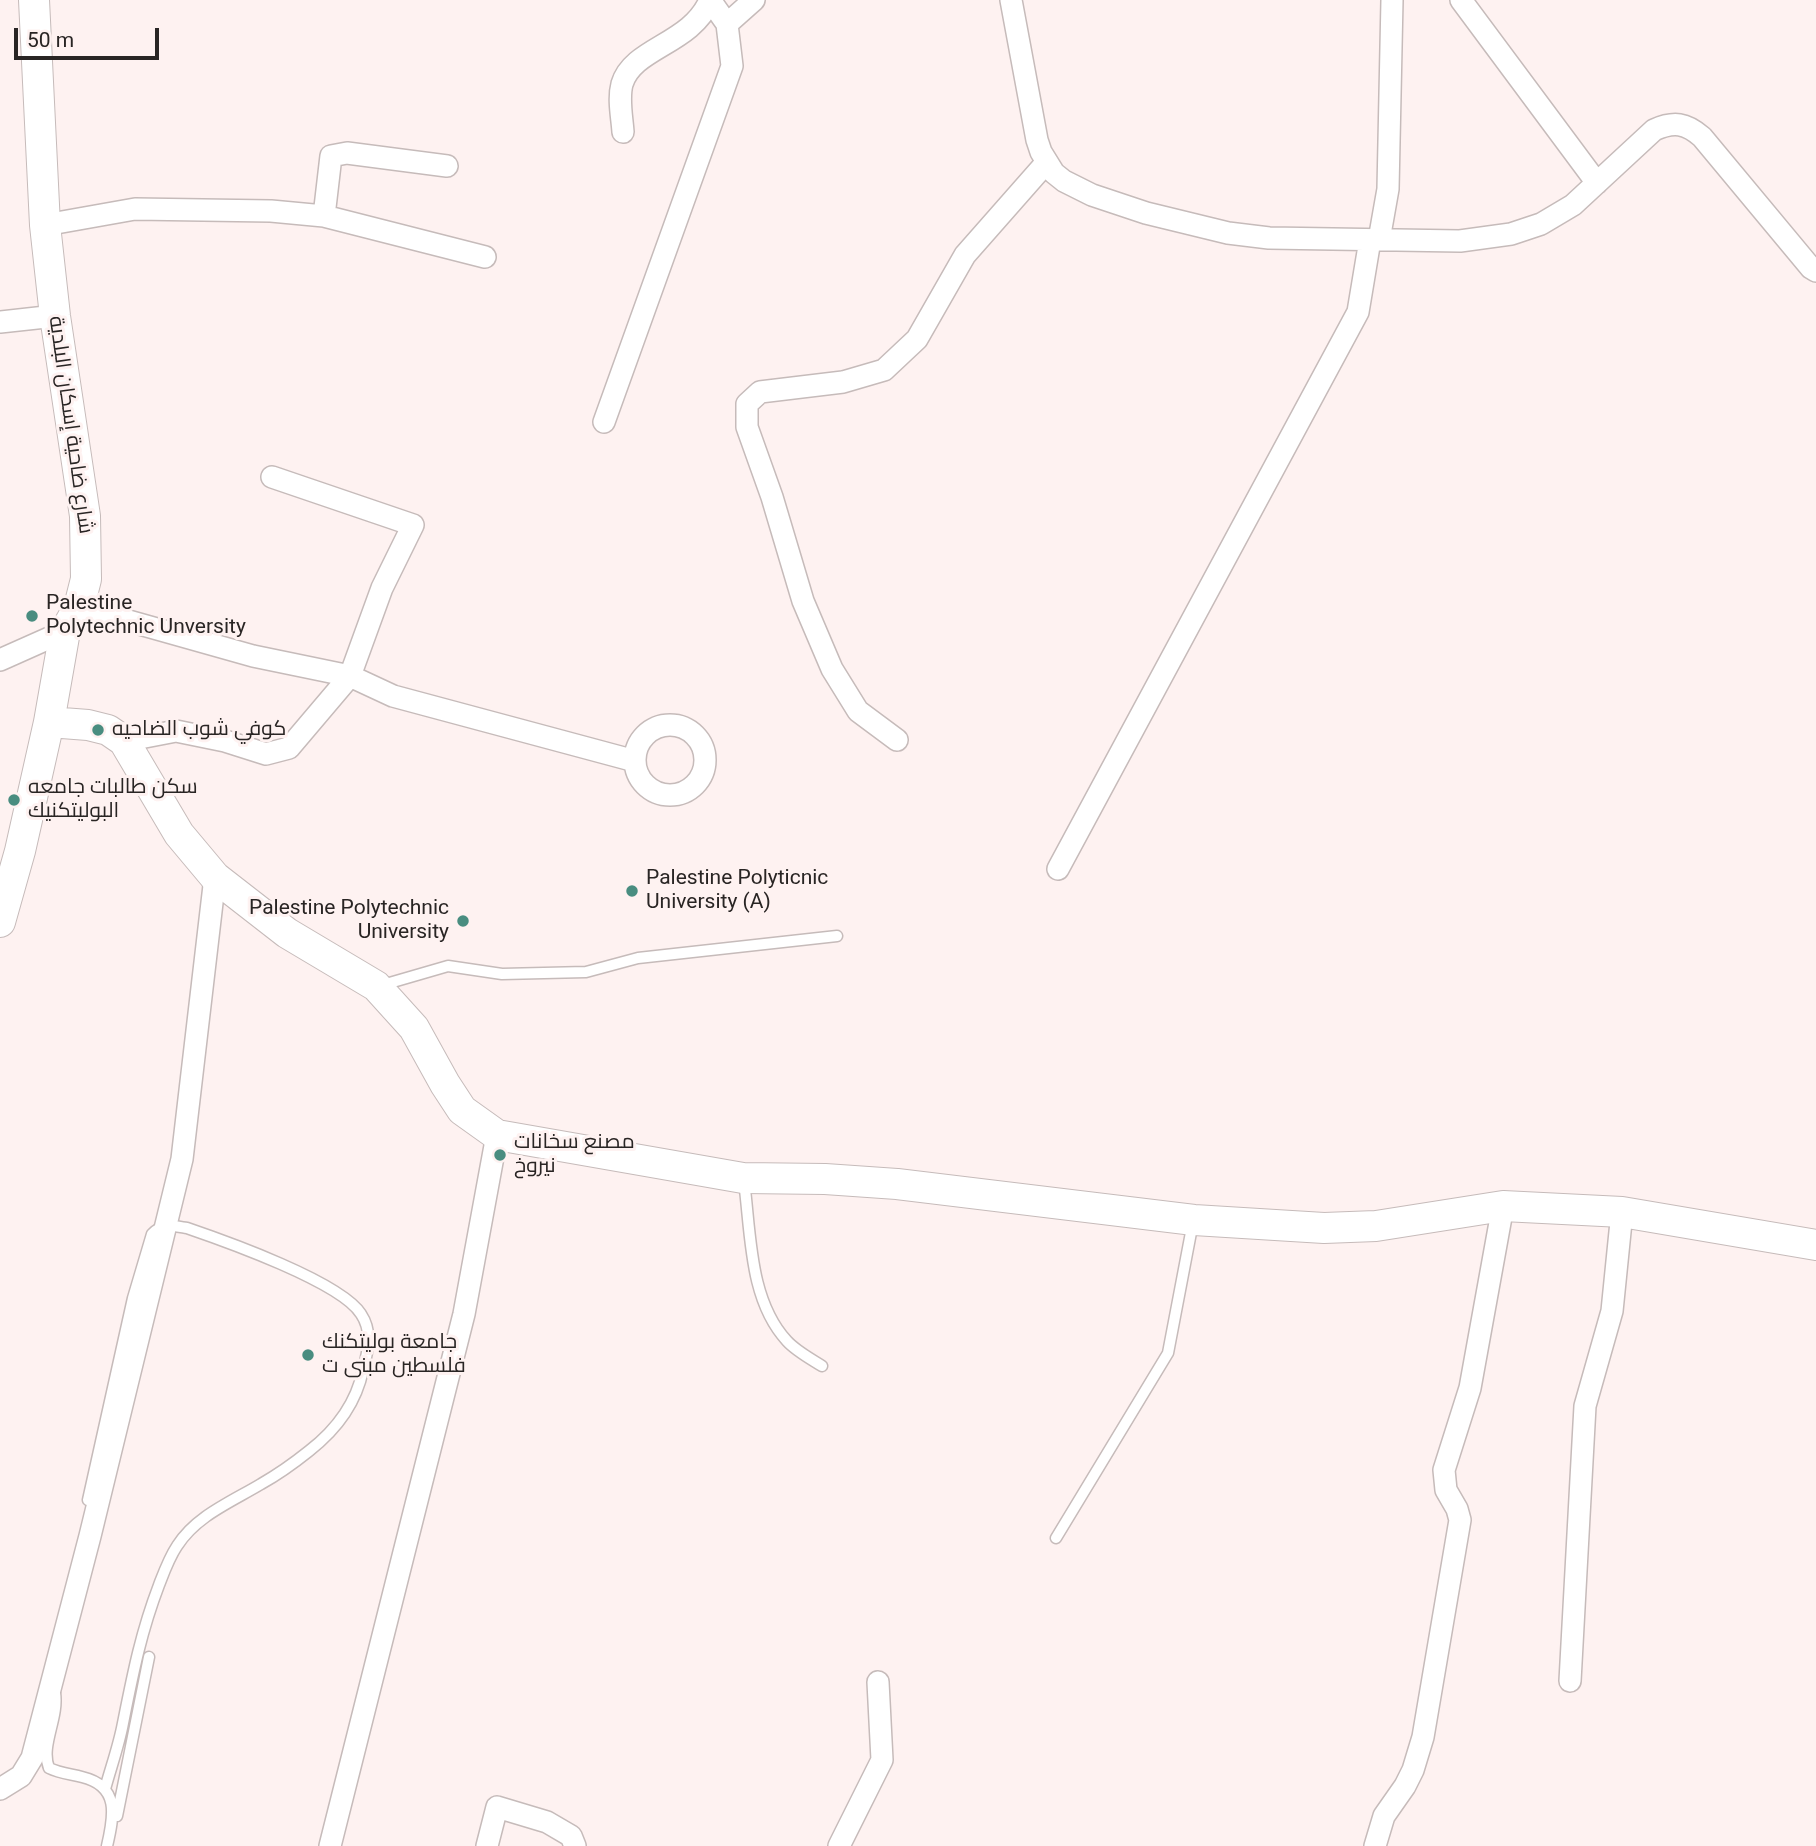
<!DOCTYPE html>
<meta charset="utf-8">
<style>
body{margin:0}
#map{position:relative;width:1816px;height:1846px;overflow:hidden;background:#fef2f1;font-family:Roboto,sans-serif}
canvas{display:block}
.scale{position:absolute;left:14px;top:28px;width:145px;height:32px;box-sizing:border-box;border:4px solid #292524;border-top:0;padding-left:9px;font-size:21px;line-height:24px;white-space:nowrap;color:#292524;-webkit-text-stroke:5px #fef2f1;paint-order:stroke}
</style>
<div id="map">
<canvas width="1816" height="1846"></canvas>
<div class="scale">50 m</div>
</div>
<script>
const context = document.querySelector('canvas').getContext('2d');
context.lineJoin = 'round';
function strokePath(path, color, width, dash) { context.strokeStyle = color; context.lineWidth = width; context.lineCap = dash ? 'butt' : 'round'; context.setLineDash(dash || []); context.stroke(path); }
function drawText(font, color, halo, rows, align = 'center') {
  context.font = font + ' Roboto,Cairo,sans-serif'; context.lineWidth = 6; context.setLineDash([]); context.textBaseline = 'middle'; context.strokeStyle = halo; context.fillStyle = color; for (const [text, x, y, turn = 0] of rows) {
    context.save(); context.translate(x, y); context.rotate((+turn || 0) * Math.PI / 180); context.textAlign = isNaN(turn) ? turn : align; if (halo) context.strokeText(text, 0, 0); context.fillText(text, 0, 0); context.restore();
  }
}
const lane = new Path2D(`
 M379 986 448 966 502 974 586 972 638 958 837 936
 M744 1181C751 1234 749 1300 787 1341 796 1351 811 1359 822 1366
 M88 1500 133 1298 152 1234C163 1223 173 1226 187 1228 225 1241 341 1282 361 1314 373 1332 368 1351 363 1370 356 1404 336 1430 309 1451 294 1463 277 1475 261 1484 231 1502 196 1516 177 1546 169 1558 164 1572 159 1585 141 1632 133 1673 123 1723 119 1745 111 1767 105 1789
 M1056 1538 1168 1353 1193 1222
 M55 1693C59 1718 40 1746 49 1768 59 1773 70 1774 82 1777 120 1786 114 1816 107 1846
 M117 1816 149 1657`);
const street = new Path2D(`
 M1011 0 1037 140 1041 152 1054 173 1064 181 1092 195 1146 213 1228 233 1269 238 1460 241 1511 234 1541 224 1573 205 1654 130C1674 121 1686 123 1702 137L1811 268 1816 271
 M1461 0 1597 183
 M727 24 754 0
 M623 132C622 117 618 99 622 84 633 47 691 45 710 0
 M324 216 331 156 347 153 447 166
 M45 225 135 209 271 211 324 216 485 257
 M1379 240 1388 189 1392 0
 M0 322 55 316
 M604 422 732 66 727 24 710 0
 M79 607 253 656 350 676 393 696 635 761
 M0 660 65 631
 M635 760a35 35 0 1 1 70 0a35 35 0 1 1-70 0Z
 M897 740 858 711 832 669 803 601 772 497 747 427V404L760 392 843 382 884 370 917 339 965 255 1046 163
 M124 741 176 731 225 741 266 754 289 748 350 676 382 588 413 525 272 477
 M1058 869 1358 312 1370 240
 M1570 1681 1585 1406 1612 1311 1622 1212
 M0 1789 21 1776 32 1758 90 1536 182 1159 215 877
 M330 1846 464 1314 497 1135
 M487 1846 497 1807 547 1822 571 1836 575 1846
 M839 1846 882 1760 878 1682
 M1375 1846 1384 1816 1405 1786 1413 1770 1423 1737 1460 1520 1457 1509 1446 1490 1444 1470 1470 1388 1503 1206`);
const secondary = new Path2D(`
 M49 722 88 725 108 730 124 741 179 834 215 877 287 933 376 986 414 1028 445 1084 462 1110 497 1135 743 1178 825 1179 897 1184 1194 1220 1324 1228 1376 1226 1503 1206 1622 1212 1816 1245
 M0 922 20 851 49 722 65 631 79 607 86 579 85 516 55 316 45 225 34 0`);
strokePath(lane, '#c6bbba', 13);
strokePath(street, '#c6bbba', 24);
strokePath(secondary, '#c6bbba', 32);
strokePath(lane, '#fff', 10);
strokePath(street, '#fff', 21);
strokePath(secondary, '#fff', 30);
for (const [x, y, r, color] of [
 [32,616,7,"#498d80"],
 [98,730,7,"#498d80"],
 [14,800,7,"#498d80"],
 [632,891,7,"#498d80"],
 [463,921,7,"#498d80"],
 [500,1155,7,"#498d80"],
 [308,1355,7,"#498d80"]
]) { const dot = new Path2D(); dot.arc(x, y, r, 0, 2 * Math.PI); context.fillStyle = color; context.fill(dot); strokePath(dot, '#fef2f1', 2.5); }
drawText('21px', '#292524', '#fef2f1', [
 ["شارع ضاحية إسكان البلدية",70,425,82]
]);
drawText('21px', '#292524', '#fef2f1', [
 ["Palestine",46,604],
 ["Polytechnic Unversity",46,628],
 ["كوفي شوب الضاحيه",112,730],
 ["سكن طالبات جامعه",28,788],
 ["البوليتكنيك",28,812],
 ["Palestine Polyticnic",646,879],
 ["University (A)",646,903],
 ["Palestine Polytechnic",449,909,"right"],
 ["University",449,933,"right"],
 ["مصنع سخانات",514,1143],
 ["نيروخ",514,1167],
 ["جامعة بوليتكنك",322,1343],
 ["فلسطين مبنى ت",322,1367]
], 'left');
</script>
